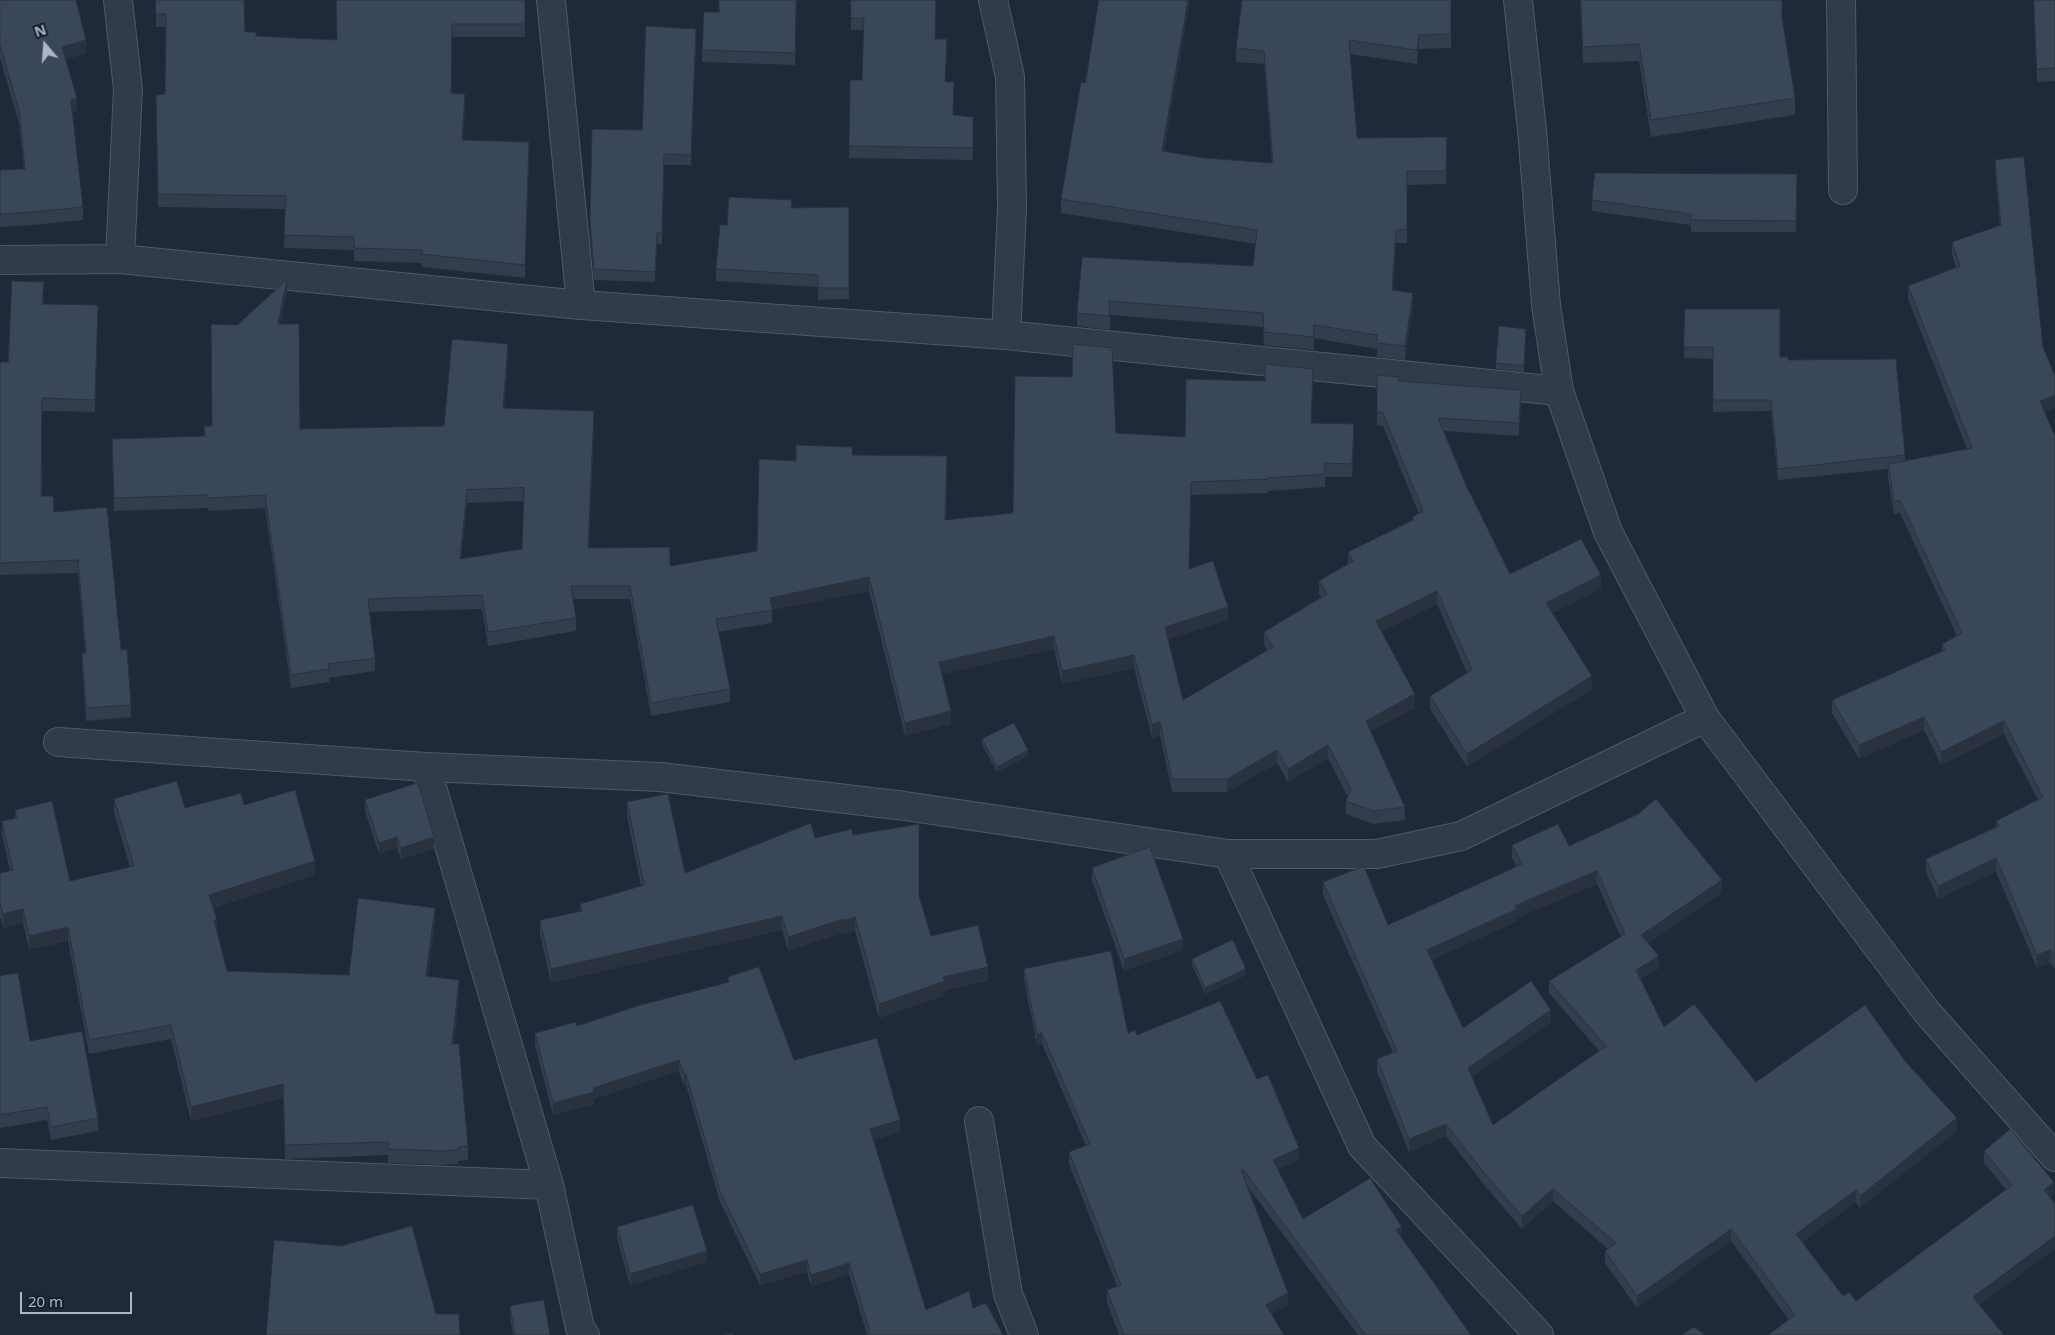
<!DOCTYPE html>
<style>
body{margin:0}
#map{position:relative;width:2055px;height:1335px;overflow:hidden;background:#1e2939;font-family:"Noto Sans",sans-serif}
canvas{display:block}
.north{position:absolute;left:20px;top:20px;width:50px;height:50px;-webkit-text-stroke:4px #18202d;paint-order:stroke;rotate:342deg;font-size:14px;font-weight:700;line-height:20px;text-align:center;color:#acb6c6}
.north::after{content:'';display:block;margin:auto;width:18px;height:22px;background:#acb6c6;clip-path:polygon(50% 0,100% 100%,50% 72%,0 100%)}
.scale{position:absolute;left:20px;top:1292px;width:112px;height:22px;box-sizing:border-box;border:2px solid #acb6c6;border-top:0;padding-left:6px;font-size:15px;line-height:18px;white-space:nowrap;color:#acb6c6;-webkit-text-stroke:4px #18202d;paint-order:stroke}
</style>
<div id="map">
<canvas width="2055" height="1335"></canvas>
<div class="north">N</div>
<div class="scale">20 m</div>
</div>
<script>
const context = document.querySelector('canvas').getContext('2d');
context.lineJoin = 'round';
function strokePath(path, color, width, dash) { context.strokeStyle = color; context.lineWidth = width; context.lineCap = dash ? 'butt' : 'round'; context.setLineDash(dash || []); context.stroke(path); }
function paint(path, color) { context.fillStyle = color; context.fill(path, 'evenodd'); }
const minor = new Path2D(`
 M118 0 128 89 120 259
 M551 0 581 305
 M993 0 1010 77 1012 208 1006 335
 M1841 0 1843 190
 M0 260 120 259 581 305 1006 335 1559 391
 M58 742 426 767 660 777 905 806 1228 854H1377L1461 836 1705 718
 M426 767 549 1185 580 1328 585 1335
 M1228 854 1362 1146 1539 1335
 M979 1121 1008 1294 1024 1335
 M0 1163 549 1185`);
const tertiary = new Path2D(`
 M1518 0 1532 130 1546 305 1559 391 1608 532 1705 718 1926 1011 2055 1157`);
strokePath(minor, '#4f5967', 30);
strokePath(tertiary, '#4f5967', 30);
strokePath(minor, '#323b49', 28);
strokePath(tertiary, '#323b49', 28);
paint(new Path2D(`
 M0 0 86 54 66 59 77 111 72 112 83 207V220L32 225 0 227V170L24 169 19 123 0 58Z
 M156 0 256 36 337 40 525 0V37H452L451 93 465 107 463 140 529 155 525 278 422 267V263L354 261V250L284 248 285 209 158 207 156 108 165 94 166 27H156Z
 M797 0 795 65 702 62V50L719 12Z
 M851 0 935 39 947 51 945 82 954 94 953 115 973 117V160L849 158 850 80H862L864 30H851Z
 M1190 0 1164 151 1204 158 1272 163 1264 64 1236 62V48L1451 0V48L1419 49 1417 64 1350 54 1357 138 1447 137 1446 184 1407 185V243H1396L1393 290 1413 307 1405 360 1377 357V349L1314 338V350L1264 345 1263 327 1110 315V330L1077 326V313L1082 257 1253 266 1256 244 1061 213V199L1085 83Z
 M1580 0H1782V17L1795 98V115L1651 137 1639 61 1583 63Z
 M2033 0H2055V81L2037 82Z
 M696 40 691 165H664L662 244H657L655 282 594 280 590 232V222L642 130Z
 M1995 160 2043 347 2055 376V408L2045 412 2055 436V969L2050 963 2037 968 1996 872 1938 899 1926 872V859L1996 827V821L2038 800 2004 734 1941 765 1924 730 1859 759 1832 713V700L1942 651V644L1957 636 1900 513 1894 514 1888 478V469L1778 480 1771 411 1713 412V359L1684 358 1685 309 1780 357 1788 360 1905 455V461L1967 449 1908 299V286L1956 267 1952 255V242L2000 226 1995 173Z
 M1797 174 1796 232H1691V225L1592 211V200Z
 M849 207V299L818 300V287L716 281V269L727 225 792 208Z
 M287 293 280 324 300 429 444 426 508 357 504 408 594 424 589 548 670 566 757 551 796 461 853 455 947 470 946 520 1013 513 1116 433 1185 437 1313 382 1311 423 1354 437 1352 477H1325V487L1268 491V493L1191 495 1189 569 1228 620 1168 639 1183 700 1267 650 1264 645V632L1321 597 1319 594V581L1348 564V552L1412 521V517L1419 514 1383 426 1377 425V375L1399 381 1521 403 1519 436 1444 431 1466 485 1510 574 1601 589 1553 613 1592 689 1467 767 1430 709V696L1467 673 1437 604 1382 631 1415 708 1371 731 1405 807V820L1373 824 1346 814V801L1348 797 1328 758 1288 782 1277 763 1227 792H1172L1160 735 1152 738 1134 668 1062 684 1054 649 942 674 951 724 905 736 869 591 772 610V623L718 632 730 689V702L651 716 630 599H573L576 618V631L488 646 482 609 369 612 375 658V671L329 678V682L291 688 265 508 208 511V508L114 511 112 452 204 436V426H212L237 325ZM524 501 522 549 461 559 467 503Z
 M44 295 43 304 98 305 95 412 42 411V496L54 512 121 650 131 705V717L86 721 82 666V653H85L78 573 0 575V362H8Z
 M1526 334 1524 372 1496 369V363Z
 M982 739 1028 756 997 772 982 745Z
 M114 799 185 808 244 805 315 875 213 908 217 930 227 971 349 975 435 921 428 976 459 993 454 1044 468 1146V1160L458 1161V1164L441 1165 388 1163V1155L285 1159 283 1098 191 1121 171 1039 89 1054 68 941 29 950 23 923 3 928 0 917V874L10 871 2 835V821L15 818V810L70 881 130 867 114 813Z
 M365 800 434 849 401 859 397 848 379 854 365 811Z
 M627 802 685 873 815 838 853 835 919 896 931 936 988 981 945 990V995L879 1018 855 931 843 935V933L788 951 782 930 551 983 540 934V920L580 911V904L641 886 627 816Z
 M1512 845 1569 846 1722 893 1648 943 1659 968 1640 980 1664 1027 1756 1082 1905 1061 1957 1131 1860 1208 1856 1202 1802 1242 1843 1296 1856 1301 2006 1190 1984 1163V1151L2054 1194 2050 1197 2055 1249 1789 1320 1731 1241 1637 1308 1605 1263V1251L1608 1249 1553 1201 1522 1229 1485 1186 1446 1136 1409 1152 1377 1072V1059L1393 1053 1323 895V882L1388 925 1517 867 1512 858ZM1597 884 1621 937 1549 981V993L1599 1051 1493 1125 1472 1077 1551 1022 1463 1028 1432 960 1517 921V918Z
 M1092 868 1183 950 1124 971 1092 880Z
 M1192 959 1246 975 1205 994 1192 965Z
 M1024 969 1128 1033 1137 1035 1257 1079 1299 1160 1277 1170 1303 1219 1402 1238 1471 1335H1358L1248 1187 1288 1305 1271 1314 1284 1335H1119L1107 1302V1290L1117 1286 1069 1164V1152L1086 1146 1042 1044 1037 1045 1024 980Z
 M0 976 30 1041 98 1118V1131L51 1140 47 1120 0 1128Z
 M728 977 794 1060 900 1132 873 1140 926 1310 973 1308 1003 1335 867 1334 849 1275 811 1286 807 1272 760 1285 720 1202 686 1085 684 1086 679 1071 594 1099V1104L553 1115 535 1045V1033L577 1026 728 983Z
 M617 1227 707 1262 630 1285 617 1238Z
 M510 1306 550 1335H513L510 1317Z`), '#323d4d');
paint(new Path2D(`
 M1188 0H1190L1162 165V151Z
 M1419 35V49L1417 64V50Z
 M86 40V54L62 60V47Z
 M465 94V107L462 153V140Z
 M77 98V111L71 113V100Z
 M1396 230V243L1392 304V290Z
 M287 280V293L278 337V324Z
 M1413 293V307L1405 360V346Z
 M508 344V357L503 421V408Z
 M1521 390V403L1519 436V423Z
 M2055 395V408L2040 414V401Z
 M594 411V424L588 561V548Z
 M467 490V503L460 573V559Z
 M1601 575V589L1546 616V603Z
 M869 577V591L772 610 770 598Z
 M1437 591V604L1376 634V621Z
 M1228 607V620L1165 640V627Z
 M1054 636V649L939 675V662Z
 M1134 655V668L1062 684V671Z
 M1592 676V689L1467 767V754Z
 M1415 694V708L1366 734V721Z
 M951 711V724L905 736V723Z
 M1924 717V730L1859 759V745Z
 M2004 721V734L1941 765V752Z
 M1160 722V735L1152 738V724Z
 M1328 745V758L1288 782V769Z
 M1028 750V756L997 772V767Z
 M1277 750V763L1227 792V779Z
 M397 837V848L379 854V843Z
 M434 837V849L401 859V848Z
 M1996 858V872L1938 899V886Z
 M315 861V875L209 909V895Z
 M1597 871V884L1517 918V921L1427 962V950L1515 906Z
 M1722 880V893L1641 947V935Z
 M435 908V921L426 990V976Z
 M23 909V923L3 928V914Z
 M782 916V930L551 983V969Z
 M855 917V931L843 935V921Z
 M843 919V933L788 951V937Z
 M214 920H217V934Z
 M68 927V941L29 950V936Z
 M1183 939V950L1124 971V959Z
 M2050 950V963L2037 968V955Z
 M1659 956V968L1636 982V970Z
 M988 967V981L945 990V995L879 1018V1004L943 977Z
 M1246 969V975L1205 994V988Z
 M459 980V993L452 1058V1044Z
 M1551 1010V1022L1468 1080V1068Z
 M1042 1033V1044L1037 1045V1034Z
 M679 1060V1071L594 1099V1104L553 1115V1103L593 1088Z
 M684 1074H686V1085L684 1086Z
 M283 1084V1098L191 1121V1107Z
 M1957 1118V1131L1860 1208V1196Z
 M900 1120V1132L870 1141V1129Z
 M1446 1124V1136L1409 1152V1139Z
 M1299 1148V1160L1273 1172V1160Z
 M2054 1182V1194L2044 1202V1190Z
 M1553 1189V1201L1522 1229V1216Z
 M1856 1190V1202L1796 1247V1234Z
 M1402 1227V1238L1396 1242V1230Z
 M1731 1229V1241L1637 1308V1296Z
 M2055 1236V1249L1973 1310V1297Z
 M707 1251V1262L630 1285V1274Z
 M807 1260V1272L760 1285V1274Z
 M849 1263V1275L811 1286V1275Z
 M1288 1293V1305L1266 1316V1305Z`), '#29323e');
const building = new Path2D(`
 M0 0H76L86 40 62 47 77 98 71 100 83 207 32 212 0 214V170L25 169 19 110 0 45Z
 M156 0H244L245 32H256V36L337 40 336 0H525V24H452L451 93 465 94 462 140 529 142 525 265 422 254V250L354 248V237L284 235 286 196 158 194 156 95 165 94 166 14H156Z
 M719 0H796L795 53 702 50 704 12H719Z
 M851 0H936L935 39H947L945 82H954L953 115 973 117V148L849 146 850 80H862L864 18H851Z
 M1099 0H1188L1162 151 1204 158 1273 163 1264 51 1236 48 1242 0H1451V34L1419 35 1417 50 1349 40 1357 138 1447 137 1446 171H1407V229L1396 230 1392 290 1413 293 1405 346 1377 343V335L1314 325V337L1264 332 1263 313 1109 301 1110 316 1077 313 1082 257 1253 266 1257 230 1061 199 1081 82 1085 83Z
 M1581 0H1782V17L1795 98 1651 120 1639 44 1583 47Z
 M2034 0H2055V68L2037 69Z
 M646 26 696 29 691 155 664 154 662 233H657L655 272 594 269 590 222 592 129 642 130Z
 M2024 157 2043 347 2055 376V395L2040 401 2055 436V956L2050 950 2037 955 1996 858 1938 886 1926 859 1999 826 1996 821 2043 797 2004 721 1941 752 1924 717 1859 745 1832 700 1945 650 1942 644 1962 633 1900 500 1894 501 1888 464 1972 448 1908 286 1960 266 1952 242 2001 225 1995 160Z
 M1595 173 1797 174 1796 221 1691 220V214L1592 200Z
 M729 197 792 200 791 208 849 207V288H818V275L716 269 720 225H727Z
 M287 280 278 324H299L300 429 444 426 452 339 508 344 503 408 594 411 588 548 670 547V566L757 551 759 459 796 461V445L853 447 852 455 947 456 945 520 1013 513 1015 376 1072 377 1073 344 1112 348 1116 433 1185 437 1186 379 1265 381V364L1313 369 1311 423 1354 424 1352 464 1324 463 1325 474 1268 478V479L1191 482 1189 569 1213 561 1228 607 1165 627 1183 700 1273 647 1264 632 1327 594 1319 581 1353 561 1348 552 1413 520 1412 517 1423 511 1383 413 1377 412V375L1399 377V381L1521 390 1519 423 1438 418 1466 485 1510 574 1581 539 1601 575 1546 603 1592 676 1467 754 1430 696 1472 670 1437 591 1376 621 1415 694 1366 721 1405 807 1373 811 1346 801 1351 789 1328 745 1288 769 1277 750 1227 779H1172L1160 722 1152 724 1134 655 1062 671 1054 636 939 662 951 711 905 723 869 577 770 598 772 610 716 619 730 689 651 703 630 586H571L576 618 488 632 482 595 368 599 375 658 328 664 329 669 291 675 265 495 208 498V495L114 498 112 439 205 436 204 426H212L211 324 237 325ZM524 488 522 549 460 559 467 490Z
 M12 281 44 282 42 304 98 305 95 400 42 398 41 496H53L54 512 107 507 121 650 127 649 131 705 86 708 82 653H86L78 560 0 563V362H8Z
 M1685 309H1780V357H1788V360L1896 359 1905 455 1778 469 1771 400H1713V347H1684Z
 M1499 326 1526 329 1524 366 1496 363Z
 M1014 723 1028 750 997 767 982 739Z
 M177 781 185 808 241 793 244 805 295 790 315 861 209 895 217 920H214L227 971 349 975 358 898 435 908 426 976 459 980 452 1044H459L468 1146 458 1147V1150L441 1151 388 1149V1142L285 1145 283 1084 191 1107 171 1025 89 1040 68 927 29 936 23 909 3 914 0 903V873L13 870 2 821 17 818 15 810 52 801 70 881 134 866 114 799Z
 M418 783 434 837 401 848 397 837 379 843 365 800Z
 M668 794 685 873 811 823 815 838 852 829 853 835 919 824V896L931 936 978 925 988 967 943 977 945 981 879 1004 855 917 843 921V919L788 937 782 916 551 969 540 920 582 911 580 904 644 885 627 802Z
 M1656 799 1722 880 1641 935 1659 956 1636 970 1664 1027 1694 1004 1756 1082 1865 1005 1905 1061 1957 1118 1860 1196 1856 1190 1796 1234 1843 1296 1849 1292 1856 1301 2012 1185 1984 1151 2010 1129 2054 1182 2044 1190 2055 1203V1236L1973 1297 2004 1335H1768L1795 1315 1731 1229 1637 1296 1605 1251 1616 1243 1553 1189 1522 1216 1485 1174 1446 1124 1409 1139 1377 1059 1397 1051 1323 882 1364 866 1388 925 1522 864 1512 845 1558 824 1569 846 1638 814ZM1597 871 1625 934 1549 981 1606 1046 1493 1125 1468 1068 1551 1010 1531 981 1463 1028 1427 950 1517 909 1515 906Z
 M1150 847 1183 939 1124 959 1092 868Z
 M1233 940 1246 969 1205 988 1192 959Z
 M1111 951 1128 1033 1135 1030 1137 1035 1220 1001 1257 1079 1268 1075 1299 1148 1273 1160 1303 1219 1370 1178 1402 1227 1396 1230 1471 1335H1366L1243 1169 1241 1170 1288 1293 1266 1305 1284 1335H1124L1107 1290 1121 1285 1069 1152 1090 1144 1042 1033 1037 1034 1024 969Z
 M759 967 794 1060 877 1038 900 1120 870 1129 926 1310 969 1291 973 1308 986 1303 1003 1335H865L870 1332 849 1263 811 1275 807 1260 760 1274 720 1191 686 1074H684L679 1060 593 1088 594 1092 553 1103 535 1033 576 1022 577 1026 637 1006 729 982 728 977Z
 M18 973 30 1041 82 1031 98 1118 51 1127 47 1107 0 1115V976Z
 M693 1205 707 1251 630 1274 617 1227Z
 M412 1226 436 1314H459L460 1335H266L274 1240 341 1246Z
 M544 1300 550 1335H515L510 1306Z
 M1694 1327 1705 1335H1682Z
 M732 1333 733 1335H725Z`);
paint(building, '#3a4759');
strokePath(building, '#29323e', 1);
</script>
